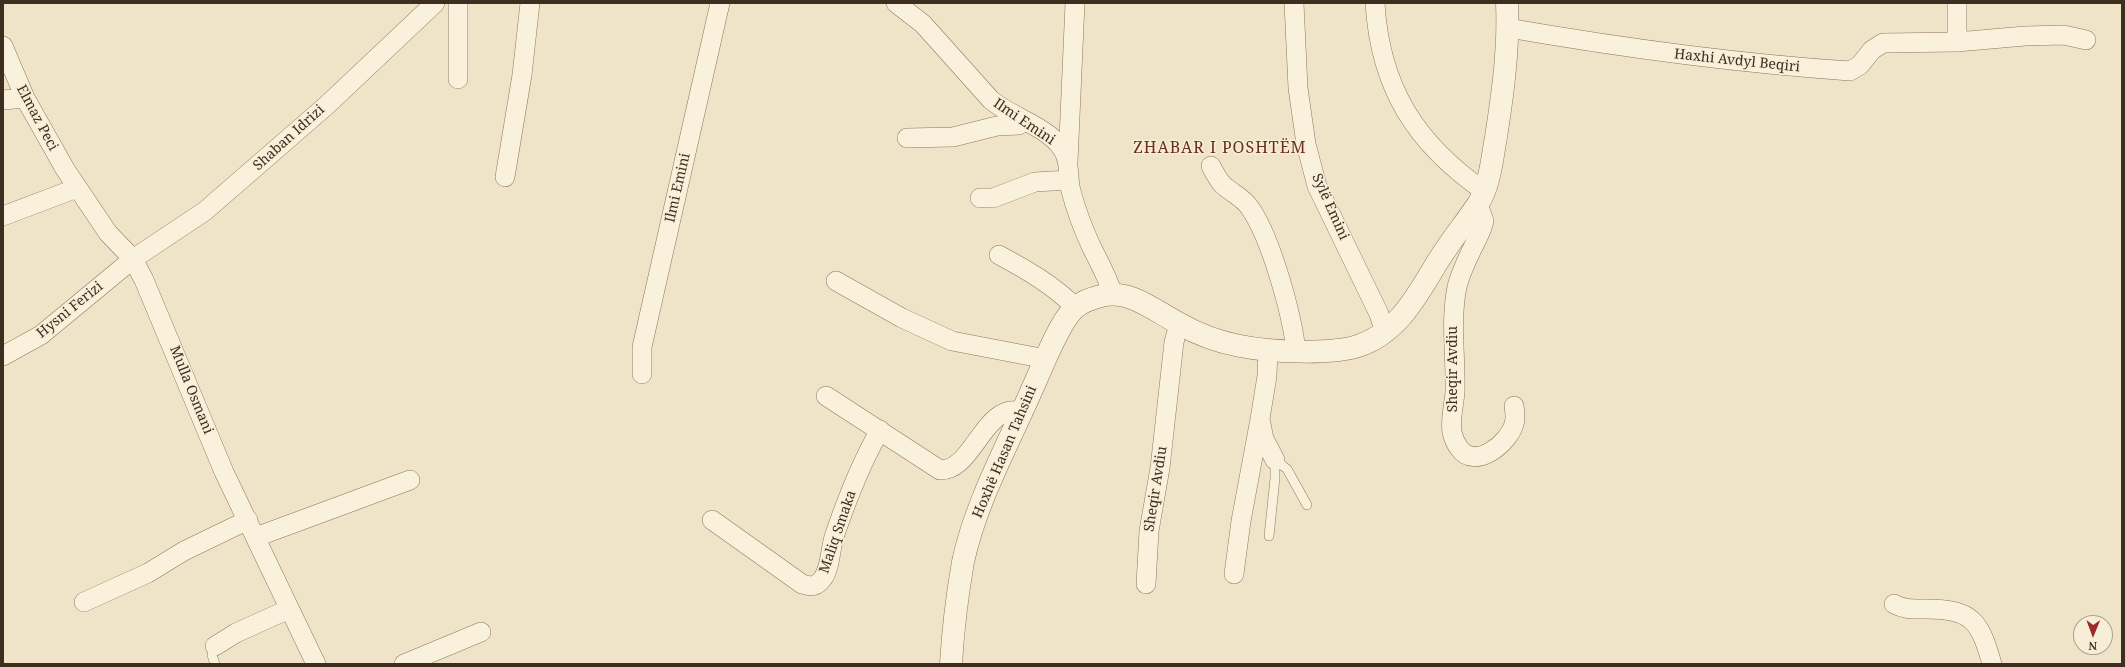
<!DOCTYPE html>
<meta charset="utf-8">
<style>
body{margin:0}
#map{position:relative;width:2125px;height:667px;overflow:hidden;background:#f0e4c8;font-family:"Noto Serif",serif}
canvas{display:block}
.frame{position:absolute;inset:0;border:4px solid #3d2e20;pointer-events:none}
.north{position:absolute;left:2073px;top:615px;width:40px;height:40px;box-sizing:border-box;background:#f7eed8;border:1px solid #ada18e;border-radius:50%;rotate:181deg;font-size:11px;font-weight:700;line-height:16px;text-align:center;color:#3d2e20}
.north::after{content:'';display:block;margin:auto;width:14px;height:18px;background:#9e2a2b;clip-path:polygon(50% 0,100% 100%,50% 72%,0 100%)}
</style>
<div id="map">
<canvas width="2125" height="667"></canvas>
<div class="frame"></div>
<div class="north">N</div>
</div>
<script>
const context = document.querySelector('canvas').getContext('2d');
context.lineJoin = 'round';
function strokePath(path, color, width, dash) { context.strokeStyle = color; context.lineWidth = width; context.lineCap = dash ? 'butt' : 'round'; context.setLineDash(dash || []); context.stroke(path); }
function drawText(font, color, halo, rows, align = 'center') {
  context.font = font + ' "Noto Serif",serif'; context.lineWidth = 3; context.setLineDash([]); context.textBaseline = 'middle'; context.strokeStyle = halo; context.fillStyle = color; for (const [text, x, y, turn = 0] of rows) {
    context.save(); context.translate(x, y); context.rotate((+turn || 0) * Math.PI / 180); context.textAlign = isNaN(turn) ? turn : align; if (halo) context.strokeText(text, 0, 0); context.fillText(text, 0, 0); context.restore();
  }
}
const service = new Path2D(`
 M1275 460 1287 469 1307 505
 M1269 536 1275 478V460
 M215 646 212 655 215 664`);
const minor = new Path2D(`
 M896 3 923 24 991 100C1012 117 1045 126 1061 147 1071 160 1067 176 1071 191 1076 210 1084 231 1092 248 1100 264 1108 278 1113 295
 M1294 3 1298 88 1306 144 1317 186 1379 314 1385 333
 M1375 3C1380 87 1415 143 1484 191
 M1508 28C1623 48 1733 63 1850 71L1860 65 1872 50 1883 43 1957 42 2025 36 2064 35 2086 40
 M1957 42V3
 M3 46 25 98 65 169 108 233 133 259 144 280 224 472 316 664
 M458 79V3
 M3 100 25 98
 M907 138 953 137 997 126 1019 125 1023 121
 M1068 162 1075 3
 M1211 166C1214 172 1218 179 1222 184 1231 193 1243 197 1250 208 1271 238 1292 314 1296 351
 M505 177 522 75 530 3
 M980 198H993L1035 182 1069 180
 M1478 204 1484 221 1482 228C1474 247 1462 266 1457 287 1450 322 1456 356 1455 392 1454 405 1450 419 1452 432 1453 437 1456 444 1459 448 1475 471 1509 443 1514 424 1516 418 1515 412 1514 406
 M3 216 77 188
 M999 255C1027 270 1053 285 1075 307
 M836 281 902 318 952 341 1046 359
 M1268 350 1267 376 1260 419 1264 439 1275 460
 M3 356 41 335 133 259 205 211 327 105 435 3
 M642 374V347L720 3
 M826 396 940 470C974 471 984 401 1022 412
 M712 520 802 584C811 587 817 587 823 578 831 567 830 547 835 534 847 499 861 463 880 430
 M256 537 410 480
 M1234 574 1241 521 1260 419
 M1146 584 1149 531 1160 468 1174 342 1179 324
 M84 602 148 573 184 551 248 520
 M1894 604C1905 610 1914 609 1927 609 1973 609 1980 622 1992 664
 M215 646 236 633 289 609
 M404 664 481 632`);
const tertiary = new Path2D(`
 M951 664C953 630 957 596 963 562 976 501 1008 445 1033 387 1042 368 1060 319 1076 307 1082 302 1093 298 1101 296 1129 288 1156 312 1180 324 1199 335 1219 342 1240 346 1270 352 1330 355 1358 346 1396 334 1416 298 1435 266 1448 244 1464 225 1478 204 1490 185 1492 159 1496 137 1503 92 1509 48 1507 3`);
strokePath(service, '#8d765c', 10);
strokePath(minor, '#8d765c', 20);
strokePath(tertiary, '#8d765c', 23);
strokePath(service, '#faf1dc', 9);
strokePath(minor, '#faf1dc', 19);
strokePath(tertiary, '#faf1dc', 22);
drawText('14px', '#3d2e20', '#f7eed8', [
 ["Haxhi Avdyl Beqiri",1737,61,6],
 ["Elmaz Peci",37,118,62],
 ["Ilmi Emini",1024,122,34],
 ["Shaban Idrizi",289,138,-42],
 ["Ilmi Emini",678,188,-77],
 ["Sylë Emini",1330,207,66],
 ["Hysni Ferizi",70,310,-39],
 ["Sheqir Avdiu",1453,369,-90],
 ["Mulla Osmani",191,390,68],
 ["Hoxhë Hasan Tahsini",1005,452,-67],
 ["Sheqir Avdiu",1156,489,-81],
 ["Maliq Smaka",838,532,-71]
]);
context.letterSpacing = '1px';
drawText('16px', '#6b2e1e', '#f7eed8', [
 ["ZHABAR I POSHTËM",1220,148]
]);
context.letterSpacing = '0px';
</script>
